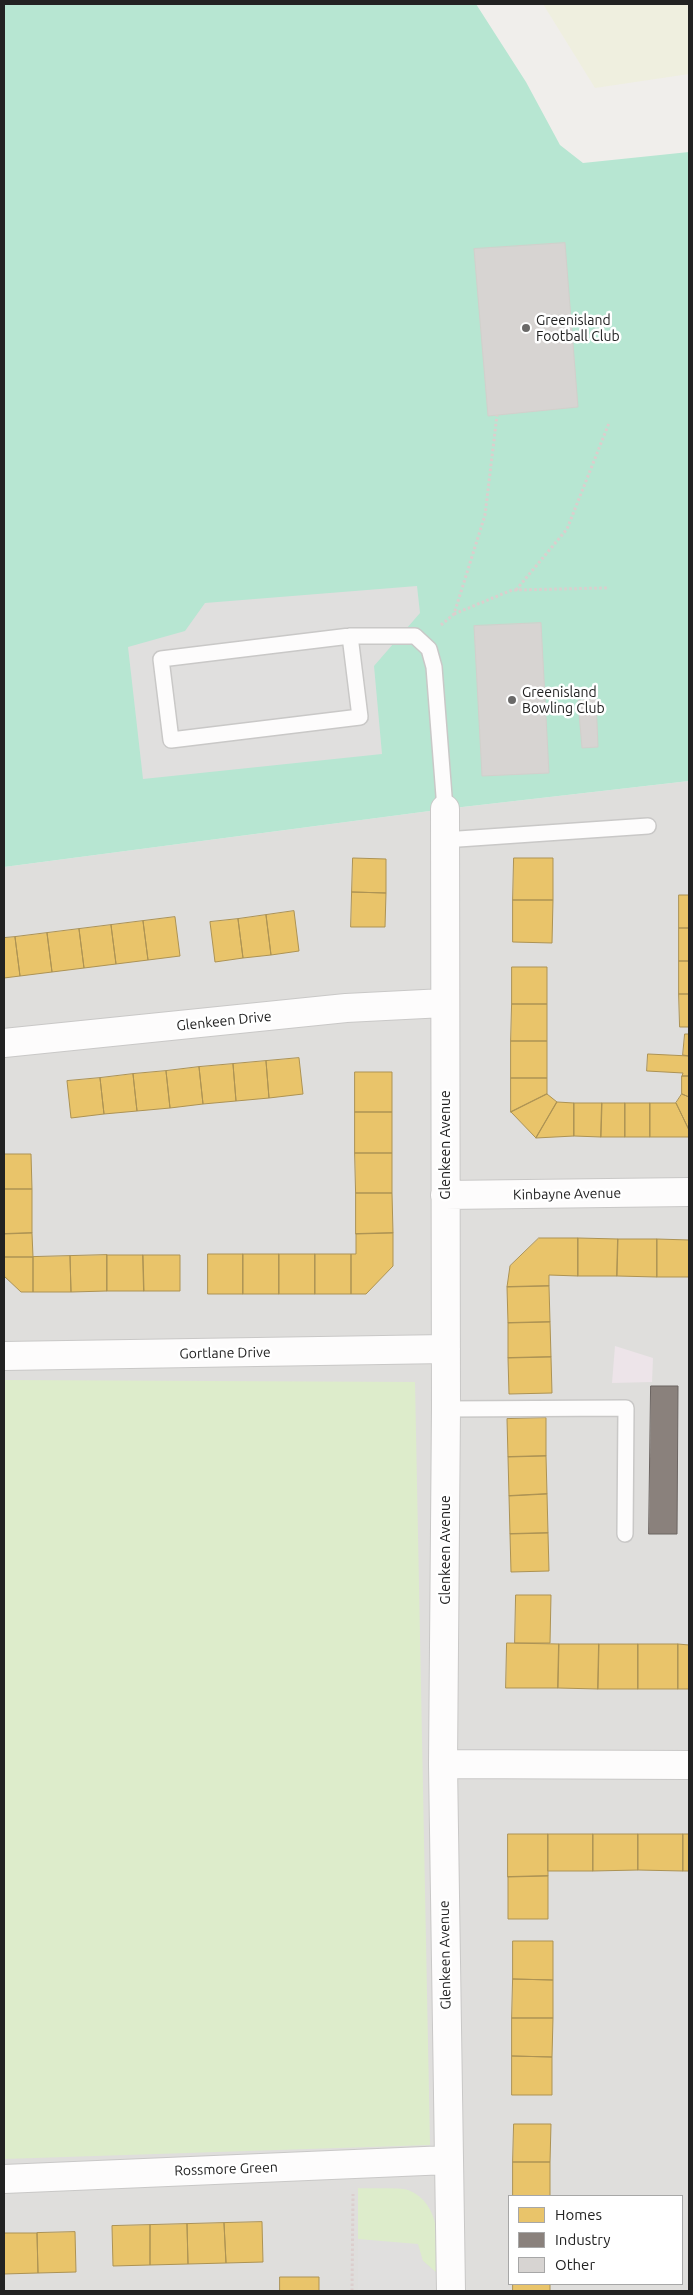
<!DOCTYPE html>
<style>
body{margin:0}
#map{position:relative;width:693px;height:2295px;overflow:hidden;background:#f0eeeb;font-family:Ubuntu,sans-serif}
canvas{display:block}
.frame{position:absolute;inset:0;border:5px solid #222;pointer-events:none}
.legend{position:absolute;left:508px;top:2195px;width:175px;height:90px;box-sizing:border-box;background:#fff;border:1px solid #a7a7a7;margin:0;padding:6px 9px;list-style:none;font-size:15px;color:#222}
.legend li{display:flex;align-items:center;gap:10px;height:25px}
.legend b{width:25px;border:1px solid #a7a7a7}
</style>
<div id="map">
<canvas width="693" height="2295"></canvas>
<div class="frame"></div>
<ul class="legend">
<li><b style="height:14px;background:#e9c46a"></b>Homes</li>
<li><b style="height:14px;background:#8a817c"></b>Industry</li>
<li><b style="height:14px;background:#d7d4d2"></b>Other</li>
</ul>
</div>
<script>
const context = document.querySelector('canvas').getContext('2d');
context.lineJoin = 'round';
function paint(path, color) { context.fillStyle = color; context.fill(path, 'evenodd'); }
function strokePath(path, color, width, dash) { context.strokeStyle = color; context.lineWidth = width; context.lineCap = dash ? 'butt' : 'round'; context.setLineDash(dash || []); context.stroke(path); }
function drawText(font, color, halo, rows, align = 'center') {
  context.font = font + ' Ubuntu,sans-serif'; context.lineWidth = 5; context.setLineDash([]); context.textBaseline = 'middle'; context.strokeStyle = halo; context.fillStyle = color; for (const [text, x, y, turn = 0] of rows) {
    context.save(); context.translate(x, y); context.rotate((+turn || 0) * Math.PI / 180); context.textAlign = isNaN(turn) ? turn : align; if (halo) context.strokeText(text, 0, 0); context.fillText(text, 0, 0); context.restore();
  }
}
paint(new Path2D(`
 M689 781V2291H4V867L445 809ZM509 2196H682V2284H509Z`), '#dfdedc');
paint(new Path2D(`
 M615 1346 653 1358 652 1382 612 1383Z`), '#ede4e9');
paint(new Path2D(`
 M543 4H689V74L595 88Z`), '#efefdf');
paint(new Path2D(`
 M4 1380 415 1382 430 2145 4 2159Z
 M358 2188C369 2189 399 2187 408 2190 442 2203 438 2246 439 2275L423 2261 358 2239Z`), '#ddeccb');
paint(new Path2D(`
 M4 4H476L526 82 560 145 583 163 689 152V781L445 809 4 867Z`), '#b7e6d2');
paint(new Path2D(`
 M417 586 420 613 374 666 382 754 143 779 128 647 185 631 205 603Z
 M358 2239 418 2244 423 2261 439 2275 438 2291H358Z`), '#e0dfde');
const homes = new Path2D(`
 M353 858 386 859V893L352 892Z
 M514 858H553V900H513Z
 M352 892 386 893 385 927H351Z
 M679 895H689V928H679Z
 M513 900H553L552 943 513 942Z
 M294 911 299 951 271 955 266 915Z
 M266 915 271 955 243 958 238 919Z
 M175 917 180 956 148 960 143 921Z
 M238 919 243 958 215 962 210 922Z
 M143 921 148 960 116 964 111 925Z
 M111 925 116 964 84 968 79 929Z
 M679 928H689V961H679Z
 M79 929 84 968 52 972 47 933Z
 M47 933 52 972 20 976 15 937Z
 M15 937 20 976 4 978V938Z
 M679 961H689V994H679Z
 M512 967H547V1004H512Z
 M679 994H689V1027H680Z
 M512 1004H547V1041H511Z
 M685 1034H689V1056L683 1055Z
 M511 1041H547V1078H511Z
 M648 1054 689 1056V1076H682L683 1073 647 1071Z
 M299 1058 303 1094 269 1098 266 1061Z
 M266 1061 269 1098 236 1101 233 1064Z
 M233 1064 236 1101 203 1104 199 1067Z
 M199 1067 203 1104 170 1108 166 1071Z
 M166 1071 170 1108 137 1111 133 1074Z
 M355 1072H392V1112H355Z
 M133 1074 137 1111 104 1114 100 1078Z
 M682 1076H689V1097L682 1094Z
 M100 1078 104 1114 71 1118 67 1081Z
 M511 1078H547V1094L511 1112Z
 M547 1094 557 1102 536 1138 511 1112Z
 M682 1094 689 1097V1130L676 1103Z
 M557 1102 574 1103V1136L536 1138Z
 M574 1103H602L601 1137 574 1136Z
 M602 1103H625V1137H601Z
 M625 1103H650V1137H625Z
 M650 1103H676L689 1130V1137H650Z
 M355 1112H392V1153H355Z
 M355 1153H392V1193H356Z
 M4 1154H31L32 1189H4Z
 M4 1189H32V1233L4 1234Z
 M356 1193H392L393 1233 356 1234Z
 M32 1233 33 1257H4V1234Z
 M393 1233V1266L366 1294H351V1254H356V1234Z
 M539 1238H578V1276L549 1275V1286L507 1287 510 1266Z
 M578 1238 618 1239 617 1276H578Z
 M618 1239H657V1277L617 1276Z
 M657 1239 689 1240V1277H657Z
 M208 1254H243V1294H208Z
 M243 1254H279V1294H243Z
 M279 1254H315V1294H279Z
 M315 1254H351V1294H315Z
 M107 1255V1291L71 1292 70 1256Z
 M107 1255H143L144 1291H107Z
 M143 1255H180V1291H144Z
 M70 1256 71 1292H33V1257Z
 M4 1257H33V1292H21L4 1276Z
 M549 1286 550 1322 508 1323 507 1287Z
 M550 1322 551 1357 508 1358V1323Z
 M551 1357 552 1393 509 1394 508 1358Z
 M546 1418V1456L508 1457 507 1419Z
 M546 1456 547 1494 509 1496 508 1457Z
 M547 1494 548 1533 510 1534 509 1496Z
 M548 1533 549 1571 511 1572 510 1534Z
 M516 1595H551L550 1643H515Z
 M507 1643 559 1644 558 1688H506Z
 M559 1644H599L598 1689 558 1688Z
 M599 1644H638V1689H598Z
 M638 1644H678V1689H638Z
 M678 1644 689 1645V1689H678Z
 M508 1834H548V1876L508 1877Z
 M548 1834H593V1871H548Z
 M593 1834H638V1870L593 1871Z
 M638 1834H683V1871L638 1870Z
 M683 1834H689V1871H683Z
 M548 1876V1919H508V1877Z
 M513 1941H553V1980L513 1979Z
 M513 1979 553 1980V2018H512Z
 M512 2018H553L552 2057 512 2056Z
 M512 2056 552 2057V2095H512Z
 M514 2124H551L550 2162H513Z
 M513 2162H550V2196H513Z
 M262 2222 263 2262 226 2263 224 2223Z
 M224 2223 226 2263 188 2264 187 2224Z
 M187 2224 188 2264 150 2265V2225Z
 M150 2225V2265L113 2266 112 2226Z
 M75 2232 76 2272 38 2273 37 2233Z
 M4 2233H37L38 2273 4 2274Z
 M280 2277H319V2291H280Z
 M513 2284H550V2291H513Z`);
paint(homes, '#e9c46a');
strokePath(homes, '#ad9354', 1);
const industry = new Path2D(`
 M651 1386H678L677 1534H649Z`);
paint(industry, '#8a817c');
strokePath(industry, '#6b6461', 1);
const building = new Path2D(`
 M565 243 578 407 488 416 474 249Z
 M541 623 549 773 482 776 474 626Z
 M596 699 598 747 582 748 578 701Z`);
paint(building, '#d7d4d2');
strokePath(building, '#d3d0cc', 1);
const lane = new Path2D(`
 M350 636 360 717 171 740 161 659 350 636H415L429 649 434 667 445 809
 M444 840 648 826
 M446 1409 626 1408 625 1534`);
const street = new Path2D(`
 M445 809 446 1409 443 1764 451 2291
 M4 1043 346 1008 444 1003
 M445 1195 689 1192
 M4 1356 446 1349
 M443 1764 689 1765
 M4 2179 448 2160`);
strokePath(lane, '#c9c8c7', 18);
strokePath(street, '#c9c8c7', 30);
strokePath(new Path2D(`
 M516 590 567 529 609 423
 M454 614 512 590 607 588
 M441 625 454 614 485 515 497 415
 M352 2291 353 2194`), '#dccecd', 3, [2.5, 2.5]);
strokePath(lane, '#fdfcfc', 15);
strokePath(street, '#fdfcfc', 28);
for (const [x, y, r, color] of [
 [526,328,5,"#6a6968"],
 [512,700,5,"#6a6968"]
]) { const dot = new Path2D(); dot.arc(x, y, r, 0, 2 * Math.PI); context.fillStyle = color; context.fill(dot); strokePath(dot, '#fff', 2); }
drawText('14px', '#222', '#fff', [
 ["Greenisland",536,320],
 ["Football Club",536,336],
 ["Greenisland",522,692],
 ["Bowling Club",522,708]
], 'left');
drawText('14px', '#222', '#fff', [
 ["Glenkeen Drive",224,1021,-6],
 ["Glenkeen Avenue",445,1145,-90],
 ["Kinbayne Avenue",567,1194,-1],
 ["Gortlane Drive",225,1353,-1],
 ["Glenkeen Avenue",445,1550,-90],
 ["Glenkeen Avenue",445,1955,-91],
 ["Rossmore Green",226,2169,-2]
]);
</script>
